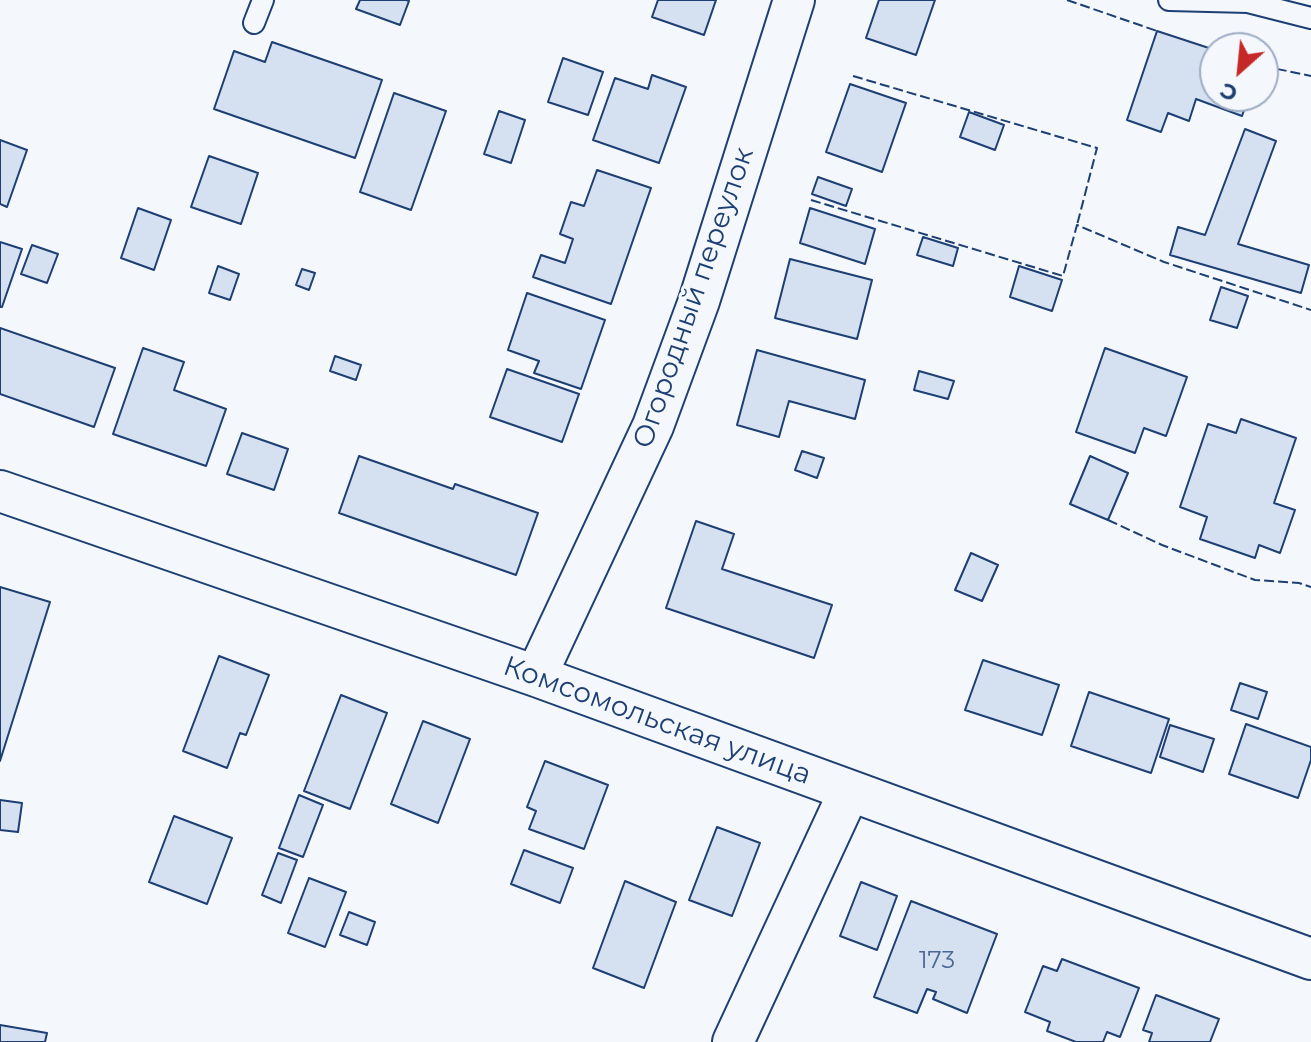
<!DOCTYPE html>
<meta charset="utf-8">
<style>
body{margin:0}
#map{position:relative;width:1311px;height:1042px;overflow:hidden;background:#f4f7fb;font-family:Montserrat,sans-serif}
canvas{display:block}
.north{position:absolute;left:1199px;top:32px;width:80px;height:80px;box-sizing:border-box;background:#f4f7fb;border:2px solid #9eadc5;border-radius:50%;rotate:207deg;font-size:22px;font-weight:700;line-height:32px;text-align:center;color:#1d3f73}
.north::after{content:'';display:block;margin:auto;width:28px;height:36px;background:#c62828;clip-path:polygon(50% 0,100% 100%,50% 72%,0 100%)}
</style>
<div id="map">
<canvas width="1311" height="1042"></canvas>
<div class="north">С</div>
</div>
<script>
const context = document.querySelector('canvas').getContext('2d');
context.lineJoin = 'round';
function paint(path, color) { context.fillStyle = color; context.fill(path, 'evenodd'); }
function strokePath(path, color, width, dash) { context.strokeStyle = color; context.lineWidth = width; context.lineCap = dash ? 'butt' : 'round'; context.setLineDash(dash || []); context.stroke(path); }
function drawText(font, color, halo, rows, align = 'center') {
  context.font = font + ' Montserrat,sans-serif'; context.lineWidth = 6; context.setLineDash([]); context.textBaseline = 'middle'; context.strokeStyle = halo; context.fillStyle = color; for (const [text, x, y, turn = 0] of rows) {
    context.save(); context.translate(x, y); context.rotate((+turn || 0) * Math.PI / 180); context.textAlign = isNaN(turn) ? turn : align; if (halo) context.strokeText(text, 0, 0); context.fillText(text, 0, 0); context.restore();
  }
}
const building = new Path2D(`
 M360 0H406L409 1 400 25 356 9Z
 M658 0H716L704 35 652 17Z
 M879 0H935L916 55 866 38Z
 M1157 31 1215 50V96H1249L1242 116 1196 99 1189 121 1168 113 1161 132 1127 120Z
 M272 42 382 80 355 158 214 109 234 51 265 62Z
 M563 58 603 72 588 115 548 102Z
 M652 75 686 87 659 163 593 140 615 78 648 89Z
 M850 84 906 103 882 172 826 152Z
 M394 93 446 111 411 210 360 192Z
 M499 111 525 120 511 163 484 154Z
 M969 112 1004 125 995 150 960 137Z
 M1245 129 1276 141 1238 244 1309 265 1301 293 1170 255 1178 227 1205 235Z
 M0 140 27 150 7 207 0 204Z
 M209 156 258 173 241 224 191 207Z
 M597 170 651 188 611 304 533 277 541 255 565 263 573 239 560 234 571 202 584 206Z
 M818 177 852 189 846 206 812 194Z
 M138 208 171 220 154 270 121 258Z
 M810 208 875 229 865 264 800 243Z
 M923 237 958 248 953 266 917 255Z
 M0 242 22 249 2 307H0Z
 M32 245 58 254 47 283 21 274Z
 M790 259 872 280 857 339 775 318Z
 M218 266 239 274 230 300 209 293Z
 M1019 266 1062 280 1052 311 1010 297Z
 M302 269 315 273 309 290 296 285Z
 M1221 287 1248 296 1237 328 1210 320Z
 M527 293 605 320 581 389 534 373 539 361 508 350Z
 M0 328 115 368 94 427 0 394Z
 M143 348 184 362 174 390 226 409 206 466 113 434Z
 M1105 348 1187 377 1166 436 1144 428 1135 453 1076 432Z
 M757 350 865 380 855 419 789 401 779 437 737 425Z
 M335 356 361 365 356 380 330 371Z
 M507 369 579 394 562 442 490 417Z
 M919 371 954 381 948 399 914 390Z
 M1241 419 1296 438 1274 503 1295 510 1280 553 1259 545 1255 558 1200 539 1207 517 1180 507 1208 424 1236 433Z
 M242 433 288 449 274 490 227 474Z
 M802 451 824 458 817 478 795 470Z
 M359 456 453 489 455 484 538 513 516 575 339 513Z
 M1090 456 1128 473 1108 520 1070 504Z
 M696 521 734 534 722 569 832 605 814 658 666 608Z
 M971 553 998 565 982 601 955 590Z
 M0 587 50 602 0 761Z
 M219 656 269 675 246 735 240 733 227 768 183 751Z
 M983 660 1059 685 1042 735 965 710Z
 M1240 683 1267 692 1258 719 1231 710Z
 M1089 692 1169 719 1151 773 1071 746Z
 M341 695 387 713 350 809 304 791Z
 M423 721 470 739 438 823 391 804Z
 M1246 724 1311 747V760L1298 798 1229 774Z
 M1170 725 1214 739 1203 772 1160 757Z
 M545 761 608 785 584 849 529 829 536 811 527 807Z
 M299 795 323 805 303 857 279 848Z
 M0 800 22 803 18 832 0 830Z
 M174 816 232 838 207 904 149 882Z
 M717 827 760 843 732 916 689 900Z
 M524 850 573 868 560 903 511 884Z
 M278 853 297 860 281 903 262 895Z
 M309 878 346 892 325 947 288 933Z
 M625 881 676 902 644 988 593 968Z
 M861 882 897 896 877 950 840 936Z
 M911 901 997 934 967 1013 933 999 936 992 927 989 917 1013 874 997Z
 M349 912 375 922 367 945 340 935Z
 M1062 959 1139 988 1120 1037 1107 1032 1103 1042H1076L1047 1031 1050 1022 1025 1012 1043 966 1057 971Z
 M1156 995 1219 1019 1210 1042H1149L1152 1033 1143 1030Z
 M0 1025 47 1033 45 1042H0Z`);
paint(building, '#d5e0f0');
strokePath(building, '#1d3f73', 2);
const lane = new Path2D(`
 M1169 0 1248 2 1311 18
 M254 23 263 0`);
const street = new Path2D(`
 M0 491 536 676 1311 959
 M536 676 653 426 699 301 794 0
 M733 1042 849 792`);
strokePath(lane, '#1d3f73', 24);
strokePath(street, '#1d3f73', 44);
strokePath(lane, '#f4f7fb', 20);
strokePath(street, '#f4f7fb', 40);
strokePath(new Path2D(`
 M1067 0 1157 31
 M1263 66 1311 76
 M853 76 1097 148 1077 225
 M811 200 1063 276 1077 225 1164 262 1311 310
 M1108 520 1162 545 1255 580 1299 583 1311 587`), '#1d3f73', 2, [10, 4]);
drawText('24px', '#4b6792', null, [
 ["173",937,961]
]);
drawText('28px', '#1d3f73', '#f4f7fb', [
 ["Огородный переулок",694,298,-71],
 ["Комсомольская улица",657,721,20]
]);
</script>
